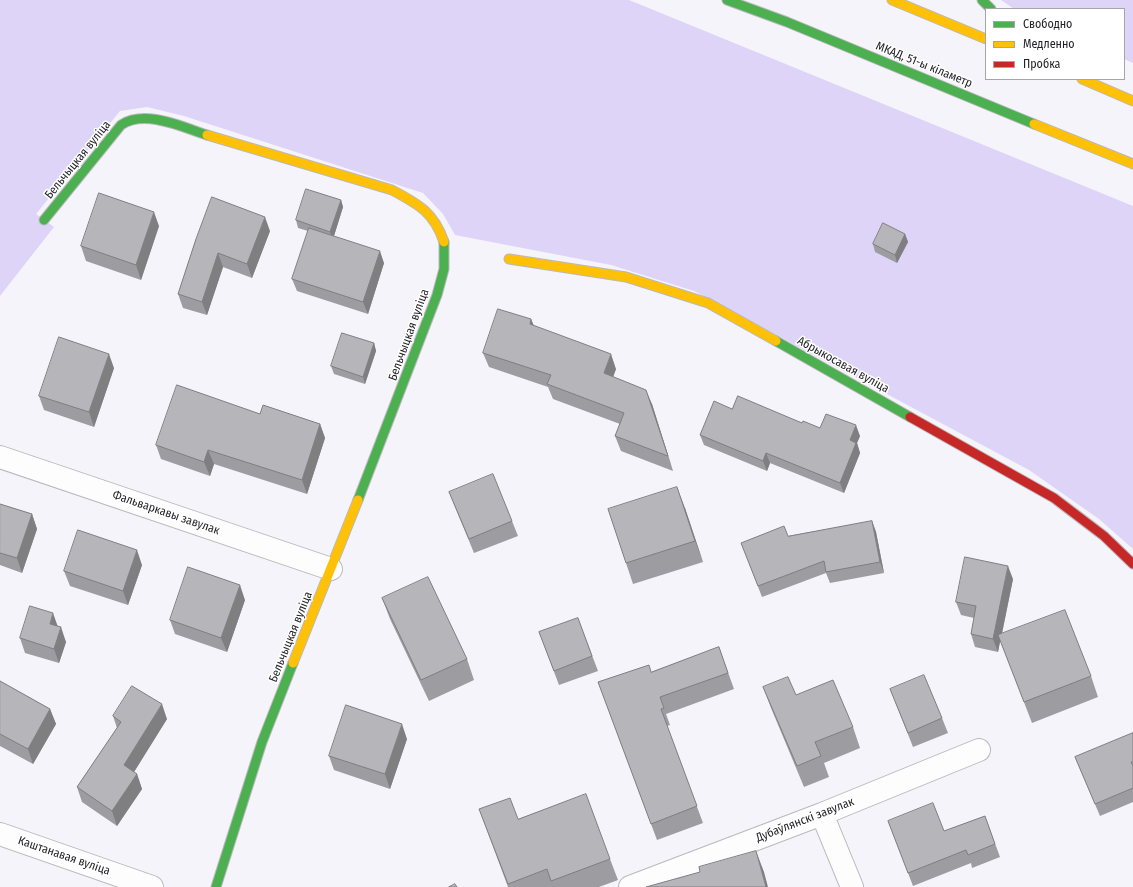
<!DOCTYPE html>
<meta charset="utf-8">
<style>
body{margin:0}
#map{position:relative;width:1133px;height:887px;overflow:hidden;background:#f5f4fa;font-family:"Fira Sans Condensed",sans-serif}
canvas{display:block}
.legend{position:absolute;left:985px;top:8px;width:140px;height:72px;box-sizing:border-box;background:#fff;border:1px solid #a6a5a7;margin:0;padding:5px 7px;list-style:none;font-size:12px;color:#201f23}
.legend li{display:flex;align-items:center;gap:8px;height:20px}
.legend b{width:20px;border:1px solid #a6a5a7}
</style>
<div id="map">
<canvas width="1133" height="887"></canvas>
<ul class="legend">
<li><b style="height:5px;background:#4caf50"></b>Свободно</li>
<li><b style="height:5px;background:#ffc107"></b>Медленно</li>
<li><b style="height:5px;background:#c62828"></b>Пробка</li>
</ul>
</div>
<script>
const context = document.querySelector('canvas').getContext('2d');
context.lineJoin = 'round';
function paint(path, color) { context.fillStyle = color; context.fill(path, 'evenodd'); }
function strokePath(path, color, width, dash) { context.strokeStyle = color; context.lineWidth = width; context.lineCap = dash ? 'butt' : 'round'; context.setLineDash(dash || []); context.stroke(path); }
function drawText(font, color, halo, rows, align = 'center') {
  context.font = font + ' "Fira Sans Condensed",sans-serif'; context.lineWidth = 3; context.setLineDash([]); context.textBaseline = 'middle'; context.strokeStyle = halo; context.fillStyle = color; for (const [text, x, y, turn = 0] of rows) {
    context.save(); context.translate(x, y); context.rotate((+turn || 0) * Math.PI / 180); context.textAlign = isNaN(turn) ? turn : align; if (halo) context.strokeText(text, 0, 0); context.fillText(text, 0, 0); context.restore();
  }
}
paint(new Path2D(`
 M0 0H629L1133 206V549L1099 519 1029 470 694 291 611 265 455 235 443 214 423 193 184 116 147 107 120 111 36 214 54 227 0 296Z
 M1001 0H1133V63L1124 59V9H1014Z`), '#ded4f8');
const street = new Path2D(`
 M0 457 331 569
 M822 814 852 887
 M0 834 152 887
 M630 887 822 814 979 750`);
const fast = new Path2D(`
 M727 0 787 22 1034 124
 M982 0 991 9
 M44 220 121 125C145 109 182 127 207 135
 M776 341 910 417
 M358 500 437 295 444 269V242
 M216 887 262 742 293 663`);
const slow = new Path2D(`
 M892 0 986 39
 M1082 79 1133 101
 M1034 124 1133 164
 M207 135 392 190C418 204 434 212 444 242
 M509 259 626 277 708 303 776 341
 M293 663 358 500`);
const jam = new Path2D(`
 M910 417 1054 498 1104 536 1133 564`);
strokePath(street, '#b9b8bc', 24);
strokePath(fast, '#b9b8bc', 11);
strokePath(slow, '#b9b8bc', 11);
strokePath(jam, '#b9b8bc', 11);
strokePath(street, '#fefdfe', 22);
strokePath(fast, '#4caf50', 9);
strokePath(slow, '#ffc107', 9);
strokePath(jam, '#c62828', 9);
paint(new Path2D(`
 M341 200 343 207 334 236 384 263 368 314 297 291 292 279 308 231 298 228 296 220Z
 M159 226 141 280 86 261 81 246Z
 M270 231 252 278 223 267 207 315 183 308 178 294 196 239Z
 M905 234 908 242 897 263 875 252 873 244Z
 M531 319 534 326 616 369 613 377 652 404 673 471 621 451 615 436 620 424 553 399 548 387 489 367 483 353Z
 M374 343 376 351 365 384 334 374 331 366Z
 M114 368 94 427 44 410 39 396Z
 M732 409 802 423 820 428 860 436 857 443 860 453 844 493 770 463 767 471 704 445 700 435Z
 M260 414 320 424 325 438 307 494 214 464 210 476 161 459 156 445Z
 M449 492 512 521 518 536 474 553 455 507Z
 M0 504 32 514 37 529 22 573 0 565Z
 M685 508 703 562 633 584 626 563Z
 M872 521 876 532 884 573 830 583 826 573 762 597 741 543 788 536Z
 M142 565 128 605 70 586 64 571Z
 M1013 579 1002 634 1091 676 1098 697 1032 723 1000 640 998 652 975 647 971 634 974 618 961 615 956 602Z
 M382 598 467 659 474 680 429 701 390 619Z
 M245 600 227 652 175 634 170 620Z
 M578 618 598 671 559 685 539 632Z
 M58 626 66 642 59 663 25 653 20 638Z
 M719 647 734 689 666 714 670 725 667 726 703 823 657 840 598 682 651 672Z
 M0 681 50 709 56 724 33 764 0 746Z
 M763 687 796 695 853 727 860 748 824 763 829 777 804 787 771 708Z
 M890 689 942 718 948 733 913 747Z
 M113 716 167 719 134 772 137 774 142 789 117 826 82 802 77 787 117 728Z
 M1133 733V802L1100 816 1080 769 1075 757Z
 M407 739 390 789 334 770 329 756Z
 M479 809 518 819 610 859 618 880 599 887H508Z
 M985 816 1000 857 972 868 971 863 913 886 888 821 944 831Z`), '#9d9ca0');
paint(new Path2D(`
 M341 200 343 207 333 239 330 232Z
 M154 212 159 226 141 280 136 265Z
 M265 217 270 231 252 278 247 264Z
 M905 234 908 242 897 263 895 255Z
 M380 251 384 263 368 314 363 302Z
 M218 253 223 267 207 315 202 302Z
 M531 319 537 334 530 324Z
 M374 343 376 351 365 384 363 377Z
 M109 354 114 368 94 427 89 412Z
 M611 354 616 369 609 388 604 373Z
 M646 390 652 404 673 471Z
 M320 424 325 438 307 494 302 480Z
 M856 425 860 436 857 443 860 453 844 493 840 483 850 440Z
 M208 450 214 464 210 476 204 462Z
 M766 453 770 463 767 471 763 461Z
 M677 487 685 508 703 562 695 541Z
 M32 514 37 529 22 573 17 558Z
 M872 521 876 532 884 573 880 562Z
 M137 550 142 565 128 605 123 591Z
 M1008 566 1013 579 998 652 993 639Z
 M240 585 245 600 227 652 221 638Z
 M53 613 58 627 50 624Z
 M61 627 66 642 59 663 54 649Z
 M162 704 167 719 129 780 124 765Z
 M50 709 56 724 33 764 28 749Z
 M402 724 407 739 390 789 385 774Z
 M137 774 142 789 117 826 112 811Z
 M756 851 764 872 768 887H766Z`), '#7f7f82');
const building = new Path2D(`
 M306 189 341 200 330 232 296 220Z
 M99 193 154 212 136 265 81 246Z
 M212 197 265 217 247 264 218 253 202 302 178 294 196 239Z
 M883 223 905 234 895 255 873 244Z
 M309 228 380 251 363 302 292 279Z
 M498 309 531 319 530 324 611 354 604 373 646 390 668 456 615 436 624 413 547 384 551 375 483 353Z
 M342 333 374 343 363 377 331 366Z
 M59 337 109 354 89 412 39 396Z
 M177 385 260 414 263 405 320 424 302 480 208 450 204 462 156 445Z
 M738 396 802 423 803 421 820 428 826 414 856 425 850 440 856 443 840 483 766 453 763 461 700 435 714 401 732 409Z
 M493 474 512 521 469 539 449 492Z
 M677 487 695 541 626 563 608 509Z
 M0 504 32 514 17 558 0 553Z
 M872 521 880 562 826 572 824 561 758 586 741 543 784 526 788 536Z
 M78 530 137 550 123 591 64 571Z
 M965 557 1008 566 993 639 971 634 976 606 956 602Z
 M188 567 240 585 221 638 170 620Z
 M428 577 467 659 421 680 382 598Z
 M30 606 53 613 50 624 61 627 54 649 20 638Z
 M1065 610 1091 676 1024 702 998 635Z
 M578 618 592 656 554 671 539 632Z
 M719 647 728 673 660 697 664 708 661 709 697 806 651 824 598 682 649 665 651 672Z
 M924 675 942 718 908 733 890 689Z
 M788 677 796 695 833 680 853 727 815 742 821 756 797 766 763 687Z
 M0 681 50 709 28 749 0 734Z
 M132 686 162 704 124 765 137 774 112 811 77 787 121 722 113 716Z
 M346 705 402 724 385 774 329 756Z
 M1133 733V762H1131L1133 766V788L1095 804 1075 757Z
 M586 794 610 859 551 881 547 869 508 884 479 809 510 798 518 819Z
 M933 803 944 831 985 816 995 844 968 855 966 850 908 873 888 821Z
 M756 851 766 887H646L700 872 699 867Z
 M455 884 457 887H449Z`);
paint(building, '#b6b5ba');
strokePath(building, '#7f7f82', 1);
drawText('12px', '#201f23', '#fff', [
 ["МКАД, 51-ы кіламетр",924,65,22],
 ["Бельчыцкая вуліца",78,160,-51],
 ["Бельчыцкая вуліца",409,335,-70],
 ["Абрыкосавая вуліца",843,365,29],
 ["Фальваркавы завулак",166,513,19],
 ["Бельчыцкая вуліца",291,637,-68],
 ["Дубаўлянскі завулак",805,820,-21],
 ["Каштанавая вуліца",64,856,19]
]);
</script>
